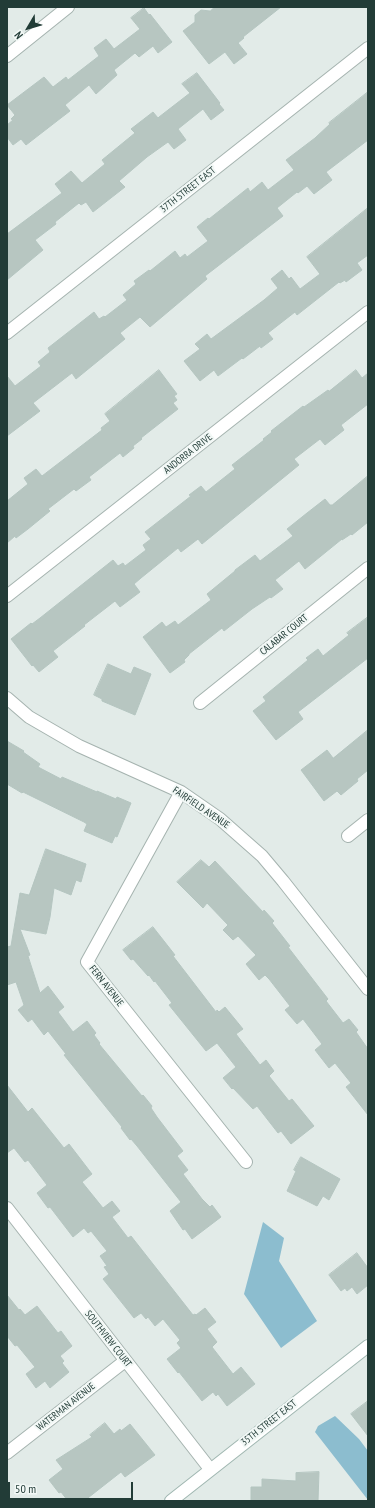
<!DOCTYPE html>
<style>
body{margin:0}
#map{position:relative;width:375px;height:1508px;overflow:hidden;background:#e2ebe8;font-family:"PT Sans Narrow",sans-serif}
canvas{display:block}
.frame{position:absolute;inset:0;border:8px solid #223c37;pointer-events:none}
.north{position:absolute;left:8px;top:8px;width:40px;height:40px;-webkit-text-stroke:3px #f2f8f6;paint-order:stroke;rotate:232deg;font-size:11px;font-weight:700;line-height:16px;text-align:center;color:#223c37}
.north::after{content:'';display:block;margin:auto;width:14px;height:18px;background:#223c37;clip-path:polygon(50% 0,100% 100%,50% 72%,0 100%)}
.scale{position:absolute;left:8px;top:1482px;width:125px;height:18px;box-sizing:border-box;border:2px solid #223c37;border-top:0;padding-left:5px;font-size:12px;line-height:14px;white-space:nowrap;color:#223c37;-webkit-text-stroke:3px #f2f8f6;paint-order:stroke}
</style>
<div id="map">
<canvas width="375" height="1508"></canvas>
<div class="frame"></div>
<div class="north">N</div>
<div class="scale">50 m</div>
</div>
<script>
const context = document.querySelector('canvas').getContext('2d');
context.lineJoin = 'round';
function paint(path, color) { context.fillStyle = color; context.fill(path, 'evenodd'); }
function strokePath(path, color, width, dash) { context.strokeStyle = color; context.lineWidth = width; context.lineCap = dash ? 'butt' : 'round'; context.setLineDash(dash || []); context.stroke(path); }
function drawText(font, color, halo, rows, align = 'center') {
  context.font = font + ' "PT Sans Narrow",sans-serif'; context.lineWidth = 4; context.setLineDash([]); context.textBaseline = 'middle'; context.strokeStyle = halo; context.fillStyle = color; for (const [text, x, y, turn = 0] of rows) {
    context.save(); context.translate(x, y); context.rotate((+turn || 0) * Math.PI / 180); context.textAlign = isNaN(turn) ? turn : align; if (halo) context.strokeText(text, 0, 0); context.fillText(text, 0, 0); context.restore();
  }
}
paint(new Path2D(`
 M263 1222 284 1238 279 1261 317 1321 281 1348 244 1294Z
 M335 1416 359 1439 368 1451V1500L315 1432 318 1426Z`), '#8cbdcf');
const building = new Path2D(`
 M215 7H281L243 37 244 38 238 43 247 54 234 64 225 52 209 64 183 31 195 22V15L201 10 210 11Z
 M144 8 149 15 150 14 172 42 158 53 153 46 139 57 135 53 114 70 117 75 96 94 89 85 65 105 70 111 57 121 26 145 21 139 13 145 7 137V125L13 120 11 119 15 115 7 105 44 77 53 87 66 77 68 80 99 56 94 48 106 39 114 49 140 29 131 18Z
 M197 73 220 103 219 104 224 110 211 120 203 109 178 129 186 140 174 149 168 142 147 157 119 181 125 187 93 212 86 202 81 205 79 203 55 222 56 224 35 240 43 250 7 280V234L62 193 55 184 71 171 82 183 105 164 102 160 135 133 131 129 153 112 158 118 159 117 190 93 182 84Z
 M368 92V140L326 172 332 180 314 194 307 186 298 193 297 192 277 208 283 216 205 276 207 279 150 327 140 317 120 333 125 339 76 379 72 373 33 403 40 411 7 436V376L15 386 41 366 38 362 50 352 48 348 94 312 99 319 104 316 105 317 127 300 123 295 136 284 134 281 149 270 150 271 175 251 180 258 185 254 187 257 208 241 197 227 208 218 209 219 248 188 250 192 262 182 268 190 294 170 286 160 315 138 330 124 329 123Z
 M368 208V255L357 263 362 270 346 282 345 280 340 283 339 282 297 315 295 312 268 333 273 339 261 348 260 346 243 359 242 358 218 376 214 370 200 381 184 361 200 349 195 344 207 334 211 339 264 300 278 288 271 279 282 270 289 279 291 277 300 289 320 274 307 257Z
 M159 370 177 394 174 396 177 400 173 403 178 409 141 438 142 439 133 446 134 448 123 457 120 453 89 477 91 480 76 491 74 489 48 509 50 511 28 529 16 538 15 536 7 543V501L28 484 24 478 36 469 42 476 102 430 101 428 110 421 105 414Z
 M356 370 362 378 368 373V404L341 425 344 430 325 445 320 439 294 459 299 465 202 544 198 539 181 552 178 548 141 578 134 584 140 592 120 607 115 601 84 625 85 626 53 651 58 657 39 672 33 665 32 666 11 639 31 623 32 624 40 618 113 560 118 566 123 563 125 566 146 550 143 545 151 539 145 532 191 496 189 495 201 486 206 492 235 469 232 465 264 440 263 439 272 432 271 431 303 406 304 407 328 390 329 391Z
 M368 476V522L352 535 351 534 342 540V539L305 569 299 561 275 580 283 589 271 598 270 597 252 609 224 631 222 628 189 654V655L184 660 185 662 170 673 143 637 162 622 166 627 175 621 178 625 211 600 207 594 235 571V570L255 555 260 561 293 536 287 529 307 513 325 499 330 505H332Z
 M368 617V658L298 712 303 719 276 740 253 711 266 701 263 697 308 660 306 658 318 649 323 656 349 635 347 633Z
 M108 664 131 674 134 667 151 674 135 715 102 701V699L94 695Z
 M368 730V770L357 779 358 781 341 795 337 791 324 801 301 770 327 750 333 758Z
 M7 741 24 751 23 752 40 764 38 767 61 779 62 777 97 792V791L116 799 117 797 131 803 117 837 115 836 112 843 84 831 87 824 84 822 23 792 22 793 7 784Z
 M46 849 86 864 81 882 76 880 71 895 54 888 50 917 46 934 20 929 30 955 28 956 40 993 48 986 64 1007 58 1012 73 1032 87 1021 96 1033 94 1035 100 1043 99 1044 142 1096 143 1095 152 1106 151 1108 157 1117 183 1151 177 1156 188 1170 183 1174 202 1199 210 1207 212 1205 221 1217 192 1239 185 1229 183 1230 170 1211 181 1202 137 1146 131 1139 130 1140 121 1128 122 1127 64 1055 66 1054 48 1031 44 1035 32 1019 28 1022 18 1010 24 1005 16 982 7 985V947L11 946 20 893 29 895Z
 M201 860 209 867 215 861 263 912 264 910 274 921 272 923 290 946 288 947 328 999 326 1001 343 1023 349 1019 358 1030 356 1032 368 1049V1115L346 1087 351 1083 335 1063 329 1068 315 1050 322 1044 303 1019 297 1024 285 1010 290 1006 269 979 265 975 259 980 246 964 256 955 238 936 233 940 223 930 228 925 207 903 203 908 177 882Z
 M153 927 175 955 173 956 216 1012 217 1010 219 1012 225 1007 243 1029 236 1034 239 1038 260 1065 266 1060 274 1071 269 1076 289 1101 292 1099 314 1126 291 1144 281 1131 278 1133 257 1106 253 1109 233 1088 232 1089 223 1078 236 1067 217 1043 206 1051 169 1005 172 1003 155 981 154 982 149 975 148 976 133 959 131 960 123 950Z
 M7 1085 28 1112 32 1108 64 1148 69 1144 92 1174 82 1182 103 1208 112 1201 120 1211 112 1217 128 1238 131 1236 193 1315 195 1314 196 1315 205 1308 216 1322 207 1329 217 1342 212 1347 233 1374 241 1367 255 1384 227 1406 218 1394 216 1396 213 1392 202 1401 179 1372 178 1373 167 1359 181 1348 177 1343 180 1340 163 1319 155 1326 148 1317 146 1319 141 1313 134 1318 103 1279 109 1274 104 1267 107 1266 100 1256 107 1251 91 1231 88 1233 84 1228 73 1237 50 1207 48 1208 37 1193 47 1185 28 1160 25 1162 14 1148 7 1153Z
 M301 1157 340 1179 329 1200 323 1196 317 1206 287 1191 296 1171 294 1170Z
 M357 1253 368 1268V1285L357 1294 352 1287 347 1291 345 1288 341 1291 329 1275Z
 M7 1295 19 1310 20 1309 25 1315 37 1306 58 1333 61 1331 72 1346 60 1356 64 1361 62 1363 69 1372 50 1388 45 1381 36 1388 26 1374 35 1367 17 1345 15 1346 7 1336Z
 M368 1401V1436L351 1414Z
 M105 1423 114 1434 120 1429 121 1431 130 1424 155 1455 125 1477 121 1472 84 1501H68L61 1492 59 1493 49 1480 63 1469 56 1460 92 1437 90 1435Z
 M319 1472 318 1501H251V1487H262V1479L296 1481V1473Z`);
paint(building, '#b7c6c1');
strokePath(building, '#b4c5c0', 1);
const street = new Path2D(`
 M7 56 68 7
 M7 333 368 48
 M7 596 368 312
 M7 698 29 717 79 746 181 792 220 819 262 856 283 881 368 989
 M200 703 368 568
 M181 792 87 962 246 1162
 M348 836 368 820
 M7 1208 210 1469
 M7 1453 125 1361`);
const secondary = new Path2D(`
 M171 1501 368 1346`);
strokePath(street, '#a5b3af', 14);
strokePath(secondary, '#a0b7b1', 14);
strokePath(street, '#fff', 12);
strokePath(secondary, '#fff', 12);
drawText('10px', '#223c37', '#f2f8f6', [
 ["37TH STREET EAST",188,190,-38],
 ["ANDORRA DRIVE",188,454,-38],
 ["CALABAR COURT",284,635,-39],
 ["FAIRFIELD AVENUE",201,808,34],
 ["FERN AVENUE",106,986,52],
 ["SOUTHVIEW COURT",108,1339,52],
 ["WATERMAN AVENUE",66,1407,-38],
 ["35TH STREET EAST",269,1423,-38]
]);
</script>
